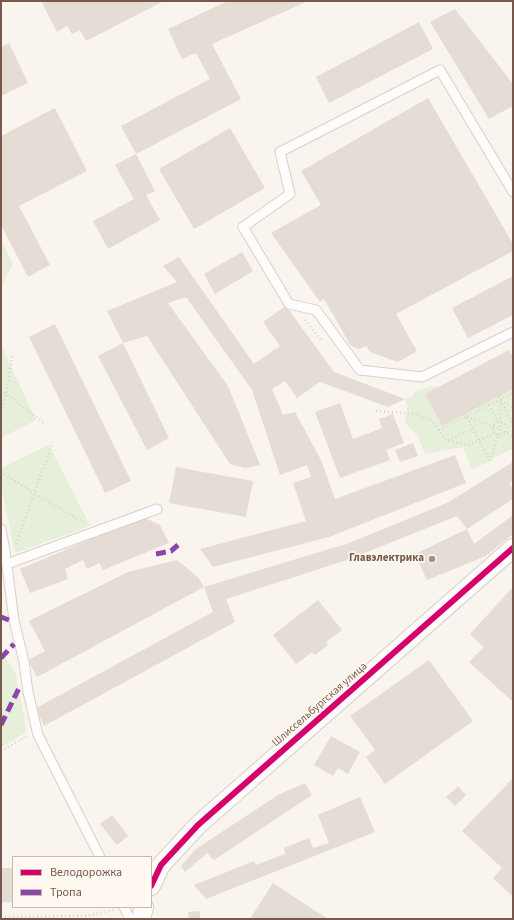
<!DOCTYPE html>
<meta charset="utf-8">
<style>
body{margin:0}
#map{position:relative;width:514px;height:920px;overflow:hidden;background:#f9f4ee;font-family:"Source Sans 3",sans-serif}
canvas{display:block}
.frame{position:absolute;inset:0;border:2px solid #785a4c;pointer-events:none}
.legend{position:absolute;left:12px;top:856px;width:140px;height:52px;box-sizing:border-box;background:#fff9f1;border:1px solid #c9b9af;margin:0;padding:5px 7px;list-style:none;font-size:12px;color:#785a4c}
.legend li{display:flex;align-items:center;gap:8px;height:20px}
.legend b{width:20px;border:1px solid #c9b9af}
</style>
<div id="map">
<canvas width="514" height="920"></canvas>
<div class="frame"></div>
<ul class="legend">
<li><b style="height:5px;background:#d6006c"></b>Велодорожка</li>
<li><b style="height:5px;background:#8e44ad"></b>Тропа</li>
</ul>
</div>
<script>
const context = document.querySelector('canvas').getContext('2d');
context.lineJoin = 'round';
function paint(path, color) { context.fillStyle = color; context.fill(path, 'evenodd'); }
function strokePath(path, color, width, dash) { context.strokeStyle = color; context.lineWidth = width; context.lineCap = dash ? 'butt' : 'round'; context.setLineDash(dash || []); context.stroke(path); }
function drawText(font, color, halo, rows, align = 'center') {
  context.font = font + ' "Source Sans 3",sans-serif'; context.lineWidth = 3; context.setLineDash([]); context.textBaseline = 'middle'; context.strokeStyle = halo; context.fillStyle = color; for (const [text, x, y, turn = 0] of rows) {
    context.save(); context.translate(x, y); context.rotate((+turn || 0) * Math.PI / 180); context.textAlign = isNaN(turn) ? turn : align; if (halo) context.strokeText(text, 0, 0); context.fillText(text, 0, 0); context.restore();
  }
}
paint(new Path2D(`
 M1 240 13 264 1 287Z
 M1 345 36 420 1 438Z
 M513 371V448L472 470 463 447 425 454 419 438 405 422 407 407 405 399 413 396 415 391 434 386 438 387 448 405Z
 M49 445 90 526 15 553 1 485V468Z
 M1 650 15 672 26 727 25 733 1 747Z`), '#e6efd9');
paint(new Path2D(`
 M41 1H164L86 41 80 30 72 34 67 26 57 32Z
 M228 1H308L212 44 241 99 136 154 121 126 210 79 196 53 182 59 168 29Z
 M455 9 513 84V106L489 119 430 22Z
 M419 22 433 49 329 103 316 77Z
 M9 43 28 83 1 96V47Z
 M428 98 513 244V251L396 314 417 351 398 362 370 352 366 346 359 349 351 346 324 299 320 302 271 233 321 205 301 171Z
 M55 108 87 171 19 206 50 265 28 277 1 225V136Z
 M230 128 265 188 194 229 159 169Z
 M136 154 155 191 146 195 160 220 108 249 93 221 134 199 115 165Z
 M242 252 253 271 215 294 204 274Z
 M179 257 254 364 280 346 263 322 286 306 334 372 405 399 388 407 320 382 297 398 285 381 272 389 283 415 295 412 321 460 335 499 455 455 466 483 329 537 213 567 200 549 306 521 293 483 311 477 307 465 280 475 252 390 186 297 168 303 228 386 260 465 245 468 230 464 147 336 123 343 107 311 177 282 163 266Z
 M513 276V315L468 338 452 308Z
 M55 324 131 481 105 493 29 337Z
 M123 343 169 438 147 450 98 356Z
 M509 350 513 357V389L442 426 425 394Z
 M340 403 353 439 382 428 379 419 393 414 404 443 386 450 390 460 340 478 315 412Z
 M413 443 418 456 400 462 395 450Z
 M513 462V480L509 483 513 489V499L467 529 457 516 347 560 226 599 235 622 44 726 36 708 213 612 204 587 349 543 447 503Z
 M176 467 253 481 246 517 169 503Z
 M513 515V534L486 556 427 580 415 554 467 529 474 544Z
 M143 517 160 525 169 543 103 570 99 563 87 569 83 560 65 569 68 579 30 593 20 569Z
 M177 560 198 577 204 587 37 677 28 660 45 651 29 621 128 572Z
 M513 587V702L469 662 484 647 470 634Z
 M318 600 342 630 326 642 328 645 315 655 312 652 296 664 273 635Z
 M429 660 473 721 385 784 366 757 375 750 350 716Z
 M331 736 360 752 348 774 338 768 333 776 314 765Z
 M513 778V897L493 878 502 868 462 831Z
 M305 783 312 795 214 860 207 853 185 872 181 866 196 849 278 795Z
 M458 786 466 795 455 806 446 797Z
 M360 797 375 832 206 899 194 885 254 861 256 865 285 854 284 848 309 838 313 848 329 843 318 815Z
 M112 815 128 836 117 845 100 824Z
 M1 868H13V902H1Z
 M273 883 328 919H250Z
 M200 911V919H189L188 912Z`), '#e5dcd5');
const service = new Path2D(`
 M513 192 440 70 280 152 290 194 243 227 289 304 316 310 360 370 422 377 513 332
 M1 529 5 551 14 620 24 662 28 692 38 735 100 857
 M7 564 157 509
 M124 907 130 919`);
const minor = new Path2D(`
 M151 886 161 865 198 825 513 548
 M141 919 144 907`);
strokePath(service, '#d8d0ca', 11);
strokePath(minor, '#d8d0ca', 20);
strokePath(new Path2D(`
 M305 320 322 341
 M1 390 44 423
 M499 396 513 425
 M501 400 513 407
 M489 405 498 422
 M376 411 415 414 431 420 446 440 469 445 495 433
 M1 412 6 394 13 353
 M465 414 490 461
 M467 417 500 429 513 437
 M493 429a7 7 0 1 1 14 0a7 7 0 1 1-14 0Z
 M439 430 513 393
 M448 440 473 429
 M490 461 500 429V400
 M1 472 35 494 85 523
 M16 544 53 442
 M1 751 27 736
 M1 917 85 916 114 910`), '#dbd3cf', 2.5, [1, 3]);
strokePath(service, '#fefdfc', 9);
strokePath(minor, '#fefdfc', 18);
strokePath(new Path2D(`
 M156 554 171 551 178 545
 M1 617 9 620
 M1 658 14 644
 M1 725 20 686`), '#8e44ad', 5, [10, 5]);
strokePath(new Path2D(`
 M151 886 161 865 198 825 513 548`), '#d6006c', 6);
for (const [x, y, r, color] of [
 [432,559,4,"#a59085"]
]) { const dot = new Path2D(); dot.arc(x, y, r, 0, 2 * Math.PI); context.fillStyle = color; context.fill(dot); strokePath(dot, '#fff9f1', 1.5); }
drawText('bold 11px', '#785a4c', '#fff9f1', [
 ["Главэлектрика",424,559]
], 'right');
drawText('11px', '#785a4c', '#fff9f1', [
 ["Шлиссельбургская улица",320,705,-41]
]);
</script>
